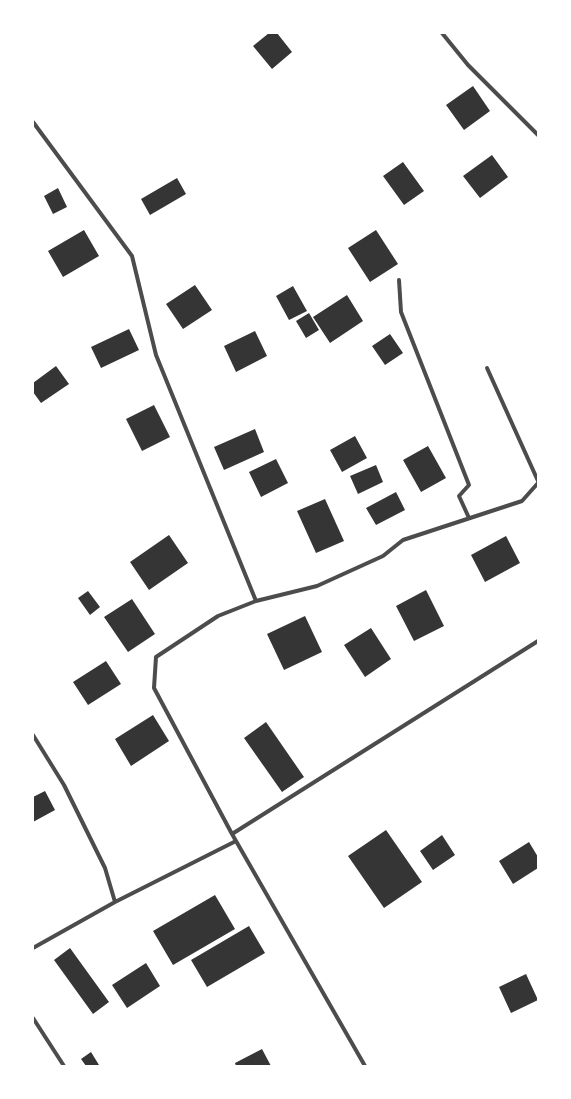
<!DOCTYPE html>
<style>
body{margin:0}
#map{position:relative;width:571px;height:1099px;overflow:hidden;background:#fff;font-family:Ubuntu,sans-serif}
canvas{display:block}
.frame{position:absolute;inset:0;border:34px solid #fff;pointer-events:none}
</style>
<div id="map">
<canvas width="571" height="1099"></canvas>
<div class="frame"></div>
</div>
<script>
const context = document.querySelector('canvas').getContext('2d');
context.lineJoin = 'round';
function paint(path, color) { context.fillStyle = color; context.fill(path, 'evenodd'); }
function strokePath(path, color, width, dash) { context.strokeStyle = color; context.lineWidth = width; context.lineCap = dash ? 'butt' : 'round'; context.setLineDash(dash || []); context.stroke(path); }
paint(new Path2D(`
 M269 33H277L292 52 272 69 253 46Z
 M473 86 490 111 464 130 446 105Z
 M492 155 508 177 480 198 463 176Z
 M403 162 424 191 404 205 383 176Z
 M177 178 186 194 150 215 141 199Z
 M58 188 67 207 53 214 44 196Z
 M84 230 99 256 63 277 48 251Z
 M376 230 398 264 370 282 348 248Z
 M195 285 212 310 183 329 166 304Z
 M293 286 307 311 289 320 276 296Z
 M347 295 363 321 330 343 313 317Z
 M309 313 319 330 306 338 296 321Z
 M129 329 139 350 101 368 91 347Z
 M255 331 267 356 236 372 224 346Z
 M390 334 403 353 385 365 372 346Z
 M56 366 69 384 41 403 33 392V383Z
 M154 405 170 437 142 451 126 419Z
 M255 429 264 452 224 470 214 447Z
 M355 436 367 458 342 472 330 450Z
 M428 446 446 478 421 492 403 460Z
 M276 459 288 483 261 497 249 472Z
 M376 465 383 482 358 494 350 476Z
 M396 492 405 510 376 525 366 508Z
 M325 499 344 541 316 553 297 511Z
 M169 535 188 563 149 590 130 562Z
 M506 536 520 563 485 582 471 555Z
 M426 590 444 626 414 641 396 606Z
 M88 591 100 607 90 615 78 598Z
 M132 599 155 634 128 652 104 617Z
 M305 616 322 652 284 670 267 634Z
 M371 628 391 659 365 677 344 645Z
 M106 661 121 684 88 705 73 682Z
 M153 715 169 741 131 766 115 739Z
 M266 722 304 777 282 792 244 738Z
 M45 791 55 810 33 822V797Z
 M386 830 422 882 384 908 348 856Z
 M442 835 455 855 433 870 420 851Z
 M529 842 538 857V868L513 884 499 861Z
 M215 895 235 929 173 965 153 931Z
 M249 926 265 953 207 987 191 960Z
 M70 948 109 1002 93 1014 54 960Z
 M146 963 160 986 127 1008 112 985Z
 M526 974 538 1000 511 1013 499 987Z
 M262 1049 271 1066H236L235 1063Z
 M91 1052 99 1065V1066H86L81 1059Z`), '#353535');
strokePath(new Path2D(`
 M442 33 468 65 538 135
 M33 122 132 256 156 355 256 601 317 586 383 556 403 540 522 501 538 483
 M399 280 401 312 469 485 459 496 469 518
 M487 368 538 481
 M256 601 218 616 156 657 154 688 232 834 365 1066
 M33 735 64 785 105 868 115 902
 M232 834 538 641
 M33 948 115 902 236 841
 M33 1018 64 1066`), '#4c4c4c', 4);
</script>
